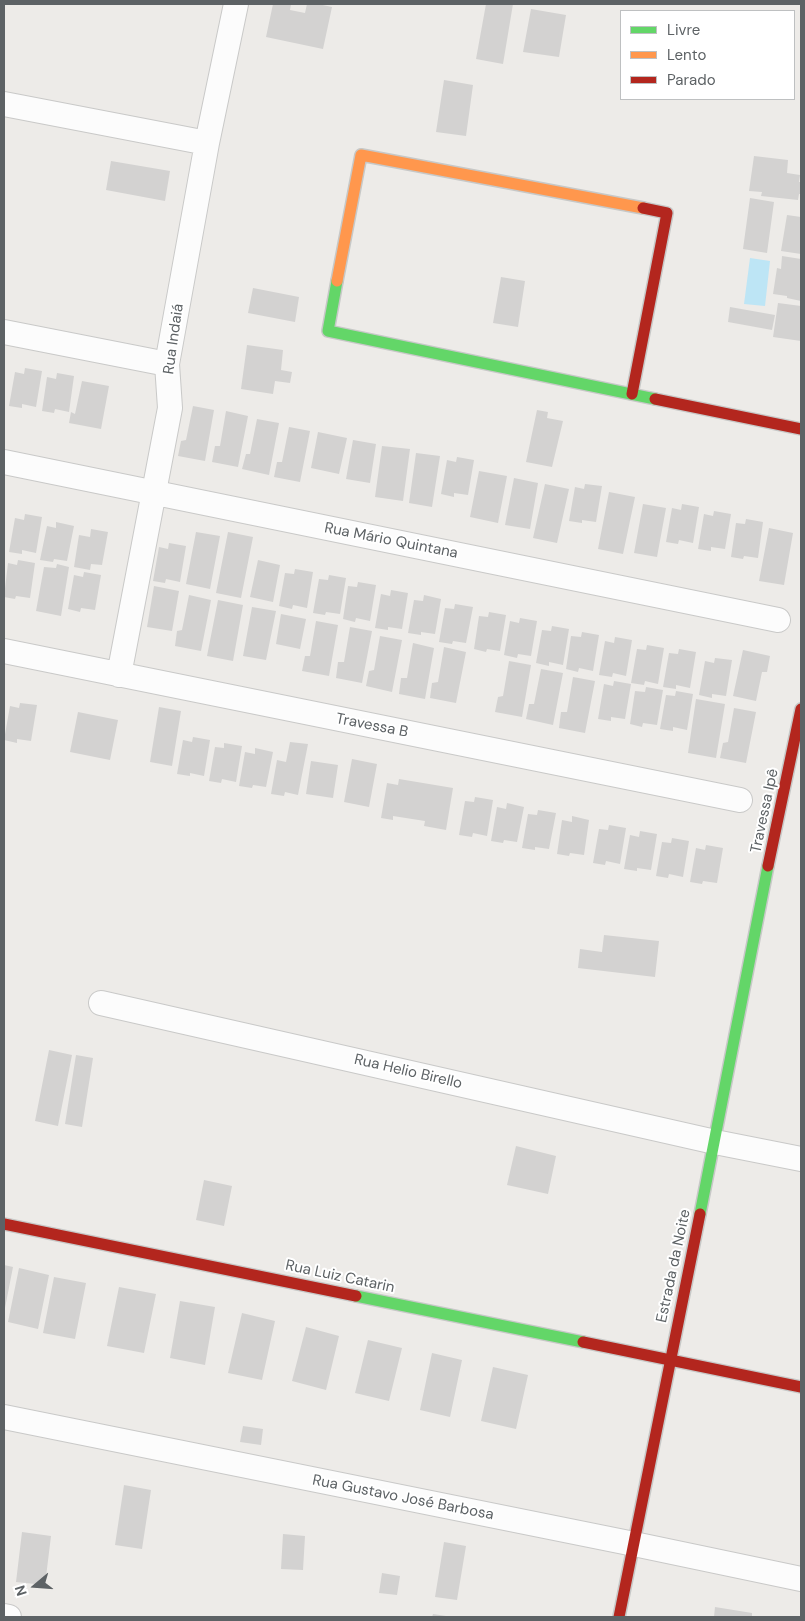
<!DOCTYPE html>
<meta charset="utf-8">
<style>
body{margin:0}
#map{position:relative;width:805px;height:1621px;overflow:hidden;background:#edebe8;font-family:"DM Sans",sans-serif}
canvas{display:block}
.frame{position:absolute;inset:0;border:5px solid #5d6265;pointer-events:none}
.legend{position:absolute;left:620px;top:10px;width:175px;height:90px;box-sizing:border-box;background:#fff;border:1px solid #bec0c1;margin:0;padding:6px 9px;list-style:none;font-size:15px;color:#5d6265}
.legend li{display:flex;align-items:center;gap:10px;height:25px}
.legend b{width:25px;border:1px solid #bec0c1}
.north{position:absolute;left:10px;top:1561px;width:50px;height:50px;-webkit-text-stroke:4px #fff;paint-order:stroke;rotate:252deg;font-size:14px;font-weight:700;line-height:20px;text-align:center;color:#5d6265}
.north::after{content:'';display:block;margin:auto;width:18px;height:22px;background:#5d6265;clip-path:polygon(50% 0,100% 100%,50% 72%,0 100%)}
</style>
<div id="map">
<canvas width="805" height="1621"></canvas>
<div class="frame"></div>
<ul class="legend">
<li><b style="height:6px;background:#63d668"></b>Livre</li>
<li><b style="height:6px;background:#ff974d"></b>Lento</li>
<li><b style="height:6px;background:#b3261e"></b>Parado</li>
</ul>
<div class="north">N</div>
</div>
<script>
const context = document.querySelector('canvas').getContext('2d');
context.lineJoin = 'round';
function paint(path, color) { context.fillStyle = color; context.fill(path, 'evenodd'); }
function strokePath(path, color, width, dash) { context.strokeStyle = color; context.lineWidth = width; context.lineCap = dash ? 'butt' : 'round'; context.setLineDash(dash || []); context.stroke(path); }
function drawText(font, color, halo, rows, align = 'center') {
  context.font = font + ' "DM Sans",sans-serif'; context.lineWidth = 4; context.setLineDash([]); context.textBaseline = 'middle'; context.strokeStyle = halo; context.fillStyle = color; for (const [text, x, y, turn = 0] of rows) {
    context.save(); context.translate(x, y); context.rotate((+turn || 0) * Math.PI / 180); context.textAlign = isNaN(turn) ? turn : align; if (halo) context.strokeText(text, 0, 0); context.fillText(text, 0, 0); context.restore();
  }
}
paint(new Path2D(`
 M750 258 770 261 765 306 744 304Z`), '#bde5f5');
paint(new Path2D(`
 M273 4H291L290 10 305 13 307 4H318L332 7 323 49 266 37Z
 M486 4H513L503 64 476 59Z
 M531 9 566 15 559 57 523 52Z
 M444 80 473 85 466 136 436 132Z
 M754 156 788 160 787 173 800 175 799 182H801V194H799L798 200 761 196 762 192 749 191Z
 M111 161 170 171 165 201 106 190Z
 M750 198 774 202 767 253 743 249Z
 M787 215 801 217V254L781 251Z
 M782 256 801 259V301L787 298V296L773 294 777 268 781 269Z
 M501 277 525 281 518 327 493 323Z
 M253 288 299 297 295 322 248 313Z
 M778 303 801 306V341L773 337Z
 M730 307 775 315 772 330 728 322Z
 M247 345 283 350 281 370 292 372 290 383 275 381 273 394 241 389Z
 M25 368 42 371 36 407 22 404V408L9 406 15 372 24 374Z
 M57 373 74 376 69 412 55 409 54 413 42 411 47 377 56 379Z
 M82 381 109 386 101 429 69 423 71 412 75 414Z
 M193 406 214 410 205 461 178 456 181 441 186 440Z
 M537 410 548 412 547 418 563 421 552 467 526 462Z
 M226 411 248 416 238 467 212 462 215 446H220Z
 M257 419 279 423 269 475 242 469 246 454H250Z
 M289 427 310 431 300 482 274 477 277 462H282Z
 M318 432 347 438 339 474 311 468Z
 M353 440 376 444 370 483 346 479Z
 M382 446 410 449 403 501 375 497Z
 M416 453 440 456 432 507 409 503Z
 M457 457 474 460 468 495 454 493V497L441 494 447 460 456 462Z
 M479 471 507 476 498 523 470 517Z
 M514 478 538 483 530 529 505 525Z
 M545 484 569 489 557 543 533 538Z
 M585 484 602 486 596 522 582 520V523L569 521 575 487 584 489Z
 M609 492 635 497 623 554 598 549Z
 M643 504 666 508 657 557 634 553Z
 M682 504 699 507 693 543 679 540 678 544 666 542 672 508 681 510Z
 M714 511 731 514 725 549 711 547V551L698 549 704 514 713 516Z
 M25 514 42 517 36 553 22 550V554L9 552 15 518 24 520Z
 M746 519 763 522 758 558 744 556 743 559 731 557 736 523 745 524Z
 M56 522 74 526 67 561 54 559 53 562 40 560 47 526 56 528Z
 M769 528 793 533 784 585 759 581Z
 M91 529 108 532 102 565 91 564 90 570 74 567 79 535 90 537Z
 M196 532 220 536 210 589 186 584Z
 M228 532 253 537 241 598 216 593Z
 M169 543 186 546 180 582 166 579 165 583 153 581 159 547 168 549Z
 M18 560 35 563 30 598 16 596 15 599 4 597 8 563 17 565Z
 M258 560 280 565 273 602 250 597Z
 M57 564 69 567 61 616 36 611 44 567 56 568Z
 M295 569 313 572 307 608 293 605 292 609 279 606 285 573 294 574Z
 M84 572 101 575 95 610 81 608 80 612 68 609 74 575 83 577Z
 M329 575 346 578 340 614 326 612 325 615 313 613 319 579 328 580Z
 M358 582 376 585 370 621 356 618 355 622 343 619 348 586 357 587Z
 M154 586 179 591 172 631 147 627Z
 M391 590 408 593 402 629 388 627V630L375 628 381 594 390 596Z
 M189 595 211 600 201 651 175 646 177 631 182 630Z
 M424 595 441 599 435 634 421 632V635L408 633 414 600 423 601Z
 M218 600 243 605 233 661 207 656Z
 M455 604 473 607 466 643 453 641 452 644 439 642 445 608 454 609Z
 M252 607 276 611 266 660 243 656Z
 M489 612 506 615 500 651 487 649 486 652 474 649 479 616 488 617Z
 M281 614 306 619 300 649 276 644Z
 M520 618 537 621 531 656 518 654 517 658 504 655 510 621 519 623Z
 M316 621 338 625 329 676 302 671 305 656H310Z
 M552 626 569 629 563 665 549 662V666L536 663 542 630 551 631Z
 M350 627 372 631 362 683 336 678 338 662H344Z
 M582 632 599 635 593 671 579 668 578 672 566 669 571 636 581 637Z
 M380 636 402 640 392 692 366 686 369 671 374 670Z
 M615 637 632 640 626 676 613 673 612 677 599 675 605 641 614 643Z
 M413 643 434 648 425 699 399 694 401 678H407Z
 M647 645 664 648 658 684 645 681 644 685 631 683 637 649 646 650Z
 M444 647 466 652 456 703 430 698 432 683 438 682Z
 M679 649 696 652 690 688 676 685V689L663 687 669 653 678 654Z
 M743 650 770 656 767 672H762L756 701 733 696Z
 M715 658 732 660 726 696 712 694V698L699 695 705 661 714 663Z
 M509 661 531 665 522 717 495 712 498 697 503 696Z
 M541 669 563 673 553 725 526 719 529 704H534Z
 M573 677 595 681 585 733 559 728 561 712H567Z
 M614 681 631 684 625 719 611 717V721L598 719 604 684 613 686Z
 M646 687 663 690 657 725 643 723 642 727 630 724 635 691 645 692Z
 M676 691 693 694 687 730 673 727V731L660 729 666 695 675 696Z
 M696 699 725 704 716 758 688 753Z
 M20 703 37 705 31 741 17 739V743L4 740 10 706 19 708Z
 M159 707 181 711 172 766 150 762Z
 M734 708 756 712 746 763 720 758 723 743 728 742Z
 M78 712 118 720 110 760 70 752Z
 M193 737 210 740 204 776 190 773V776L177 774 183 740 192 742Z
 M290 742 308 744 298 795 285 792 284 796 271 794 277 760 286 762Z
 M224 743 242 746 236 782 222 779 221 783 209 781 215 747 224 748Z
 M255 748 273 752 266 787 253 785 252 788 239 786 245 752 255 754Z
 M352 759 377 764 369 807 344 802Z
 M311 761 338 765 333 798 306 794Z
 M399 779 453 788 446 830 424 826 425 821 393 816V820L381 818 387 783 398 785Z
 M475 797 493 800 487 836 473 833 472 837 459 835 465 801 474 802Z
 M507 803 524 807 517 842 504 840 503 843 491 841 497 807 506 809Z
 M538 810 556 813 549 849 535 847V850L522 848 528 814 537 815Z
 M572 816 589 820 584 855 570 853 569 856 557 854 562 820 572 822Z
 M609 825 626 828 620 864 606 861 605 865 593 863 599 829 608 830Z
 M640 831 657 834 651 870 637 868V871L624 869 630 835 639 837Z
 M672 838 689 841 683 877 669 874 668 878 656 876 662 842 671 843Z
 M706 845 723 848 717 883 703 881 702 884 690 882 696 848 705 850Z
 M604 935 659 941 655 977 578 968 580 949 602 952Z
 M49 1050 72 1055 58 1126 35 1121Z
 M76 1055 93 1058 82 1127 65 1124Z
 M516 1146 556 1156 548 1194 507 1185Z
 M204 1180 232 1186 224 1226 196 1220Z
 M4 1265 13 1267 5 1308H4Z
 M19 1268 49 1275 38 1329 8 1322Z
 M54 1277 86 1283 75 1339 43 1333Z
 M119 1287 156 1294 144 1353 107 1346Z
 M180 1301 215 1307 205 1365 170 1358Z
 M242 1313 275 1321 262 1380 228 1373Z
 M306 1327 339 1336 326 1390 292 1381Z
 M368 1340 402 1348 389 1401 355 1393Z
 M432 1353 462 1360 450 1417 420 1410Z
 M493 1367 528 1375 516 1429 481 1421Z
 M243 1426 263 1429 261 1445 240 1442Z
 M124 1485 151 1490 142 1549 115 1545Z
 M22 1532 51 1536 45 1585 16 1582Z
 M283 1534 305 1536 303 1570 281 1569Z
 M444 1542 466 1546 457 1600 435 1597Z
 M382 1573 400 1576 397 1595 379 1593Z
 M715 1607 752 1613V1617H714Z
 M433 1614 446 1616 445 1617H432Z`), '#d3d2d1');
const street = new Path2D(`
 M4 104 207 143
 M4 332 167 364
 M4 462 778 620
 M4 651 740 800
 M119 675 170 408 167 364 207 143 236 4
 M101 1003 715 1142 801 1159
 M4 1417 634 1544 801 1579
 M4 1616 9 1617`);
const fast = new Path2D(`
 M337 281 328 331 655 399
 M700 1214 768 866
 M356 1296 583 1342`);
const slow = new Path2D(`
 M337 281 361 155 643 208`);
const jam = new Path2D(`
 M632 394 667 213 643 208
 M655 399 801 429
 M768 866 801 709
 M4 1224 356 1296
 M583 1342 801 1387
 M619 1617 700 1214`);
strokePath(street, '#c9c9c8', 26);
strokePath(fast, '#c7c8c7', 14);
strokePath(slow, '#c7c8c7', 14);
strokePath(jam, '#c7c8c7', 14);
strokePath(street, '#fcfcfc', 24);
strokePath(fast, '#63d668', 11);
strokePath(slow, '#ff974d', 11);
strokePath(jam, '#b3261e', 11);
drawText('15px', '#5d6265', '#fff', [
 ["Rua Indaiá",174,339,-82],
 ["Rua Mário Quintana",391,541,11],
 ["Travessa B",372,726,11],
 ["Travessa Ipê",765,811,-78],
 ["Rua Helio Birello",408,1072,13],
 ["Estrada da Noite",674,1266,-78],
 ["Rua Luiz Catarin",340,1277,12],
 ["Rua Gustavo José Barbosa",403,1498,11]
]);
</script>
